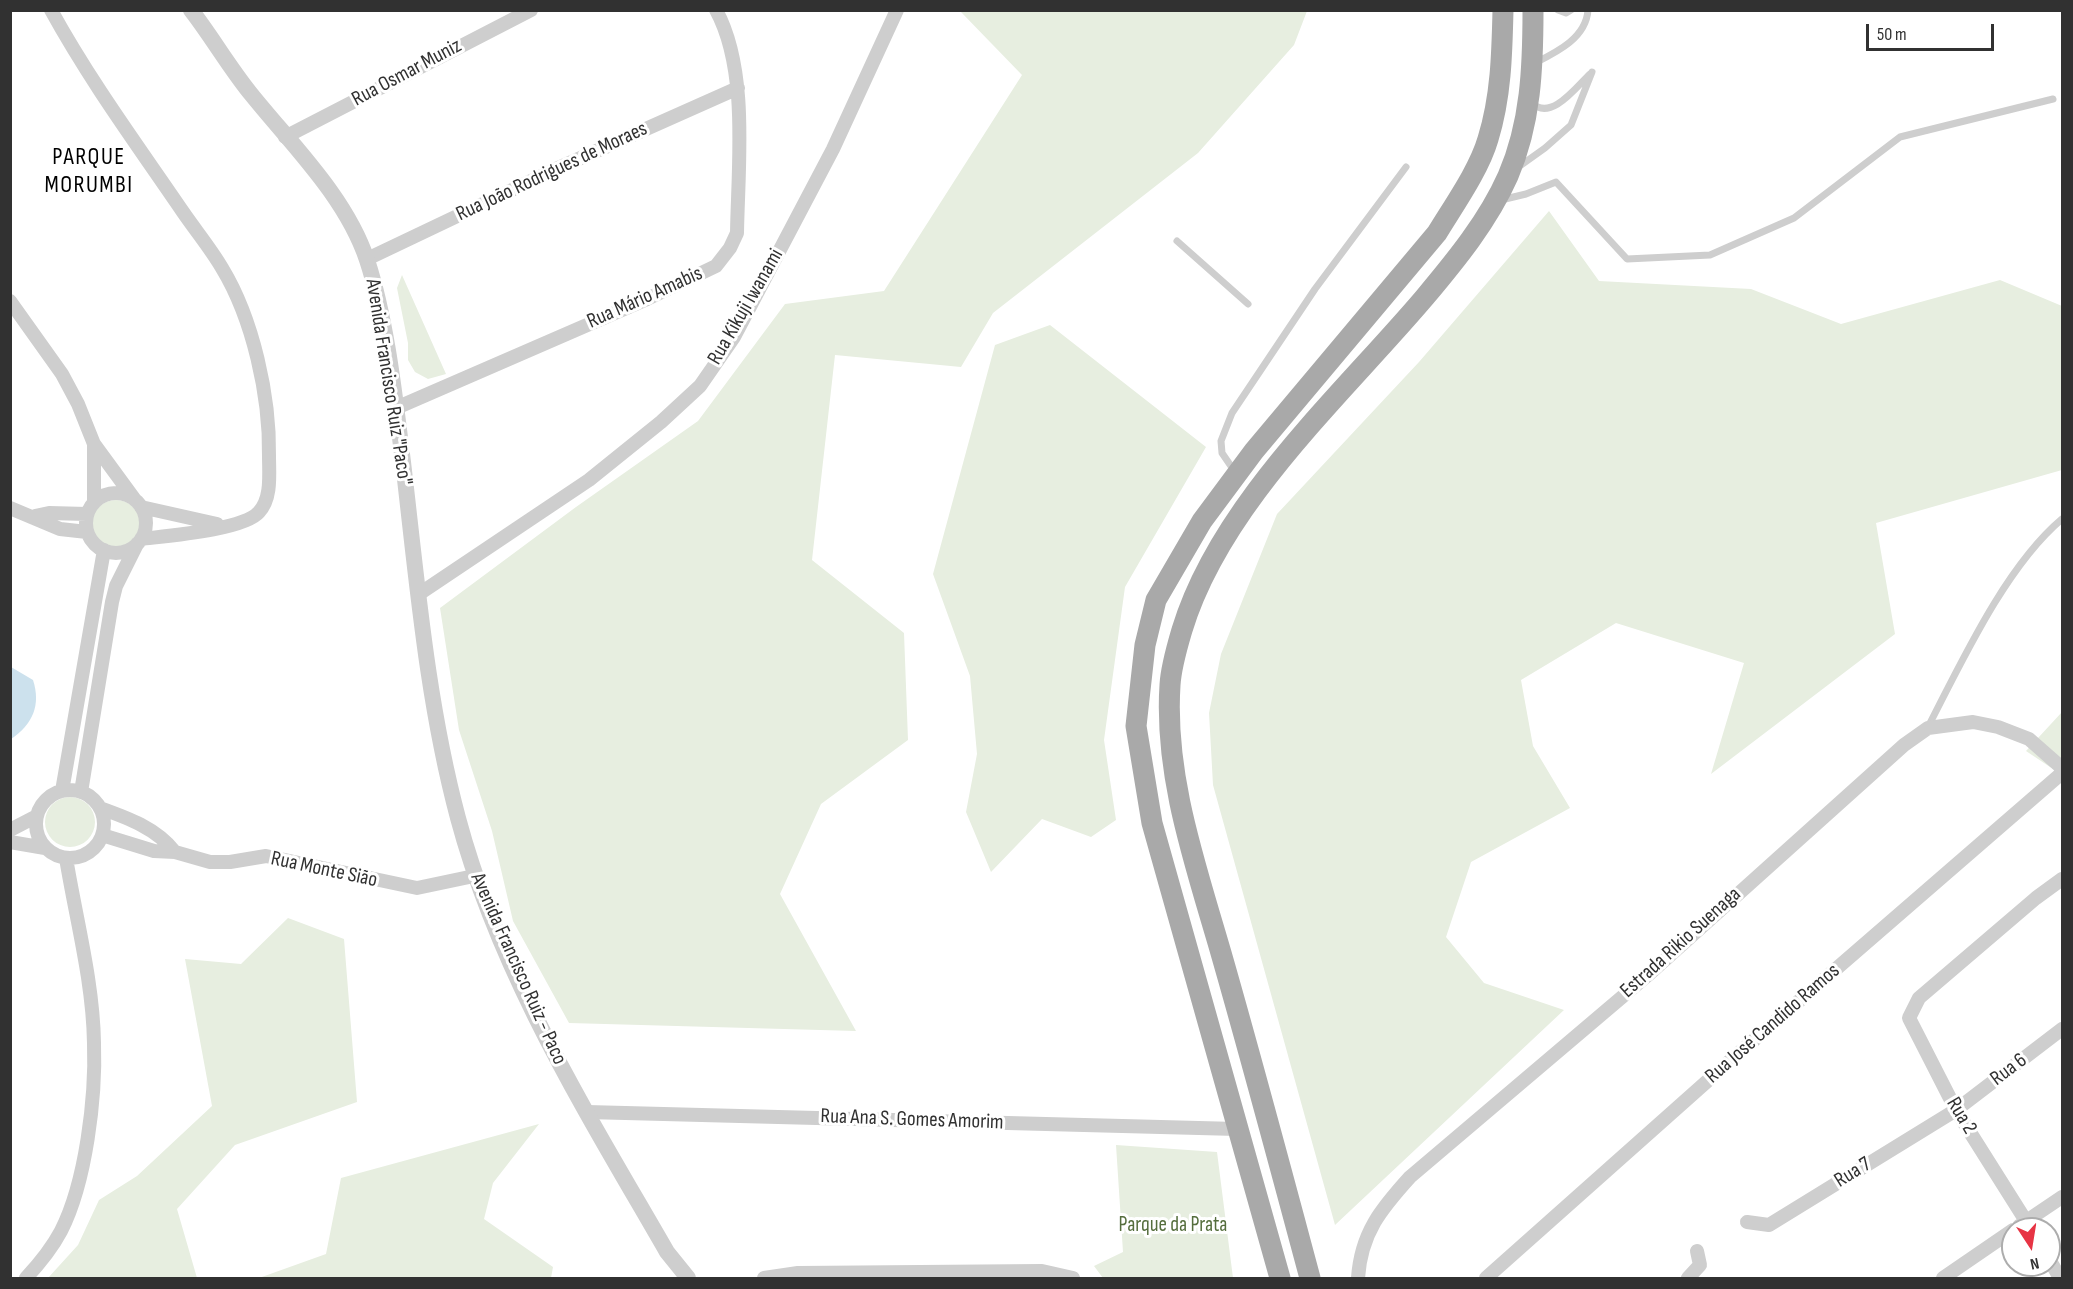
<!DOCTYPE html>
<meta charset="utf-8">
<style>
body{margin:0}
#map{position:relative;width:2073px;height:1289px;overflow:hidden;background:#fff;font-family:"Sofia Sans Condensed",sans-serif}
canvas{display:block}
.frame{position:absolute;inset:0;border:12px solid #313131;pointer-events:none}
.north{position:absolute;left:2001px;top:1217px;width:60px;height:60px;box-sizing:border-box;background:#fff;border:2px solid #adadad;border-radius:50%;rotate:168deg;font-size:16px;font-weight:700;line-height:24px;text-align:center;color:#313131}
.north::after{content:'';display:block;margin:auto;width:21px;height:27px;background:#e73444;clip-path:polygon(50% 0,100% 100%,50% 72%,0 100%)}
.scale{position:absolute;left:1866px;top:24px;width:128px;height:27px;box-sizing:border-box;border:3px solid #313131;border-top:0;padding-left:8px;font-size:18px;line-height:21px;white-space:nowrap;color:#313131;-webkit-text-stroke:4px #fff;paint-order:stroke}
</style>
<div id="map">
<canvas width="2073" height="1289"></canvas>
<div class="frame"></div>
<div class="north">N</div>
<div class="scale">50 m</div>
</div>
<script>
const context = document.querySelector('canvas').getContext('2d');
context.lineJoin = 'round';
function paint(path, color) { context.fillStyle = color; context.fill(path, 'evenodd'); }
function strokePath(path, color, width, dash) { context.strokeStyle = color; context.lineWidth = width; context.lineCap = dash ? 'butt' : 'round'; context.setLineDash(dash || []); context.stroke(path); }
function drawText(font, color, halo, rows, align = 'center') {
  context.font = font + ' "Sofia Sans Condensed",sans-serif'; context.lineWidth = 6; context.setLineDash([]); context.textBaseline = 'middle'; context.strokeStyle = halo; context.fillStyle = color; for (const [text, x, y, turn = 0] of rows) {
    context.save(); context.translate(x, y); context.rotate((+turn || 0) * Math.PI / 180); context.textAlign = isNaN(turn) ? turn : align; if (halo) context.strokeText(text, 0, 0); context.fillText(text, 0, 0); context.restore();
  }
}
paint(new Path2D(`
 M960 11H1307L1294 45 1198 153 993 313 961 367 835 355 812 560 904 633 908 740 821 804 780 894 856 1031 569 1023 513 921 492 831 459 730 440 608 576 507 698 421 785 304 884 291 1022 75Z
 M1549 211 1599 281 1751 289 1841 324 2000 280 2062 306V470L1876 523 1895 634 1711 774 1744 663 1616 623 1521 680 1533 746 1570 808 1471 862 1446 937 1484 983 1564 1010 1335 1225 1213 785 1209 713 1221 654 1277 514 1419 362Z
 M402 275 446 374 428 379 415 372 408 360V343L397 288Z
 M1050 325 1206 447 1125 587 1104 740 1116 820 1091 837 1042 819 991 872 966 812 977 754 970 676 933 574 995 345Z
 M92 524a24 24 0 1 1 48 0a24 24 0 1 1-48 0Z
 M2062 712V775L2026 751Z
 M45 822a25 25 0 1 1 50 0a25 25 0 1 1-50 0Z
 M288 918 344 939 357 1102 235 1145 177 1209 197 1278H48L78 1245 99 1200 137 1176 212 1106 185 959 241 964Z
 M539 1124 493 1183 484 1219 553 1267 551 1278H259L326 1254 341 1178Z
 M1116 1145 1217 1152 1233 1278H1103L1094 1266 1123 1252Z`), '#e7eee0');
paint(new Path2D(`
 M11 667 33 680C41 705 33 724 11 739Z`), '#cce1ed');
strokePath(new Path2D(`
 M1558 10 1566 13 1571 10
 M1535 63C1557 52 1586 38 1588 10
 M1532 103C1551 122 1577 86 1590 74
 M1517 168 1545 148 1571 125 1592 72
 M1501 200 1526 194 1556 182 1627 259 1710 255 1794 218 1900 137 2053 99
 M1177 241 1248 304
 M1235 472 1222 453 1221 441 1232 413 1315 289 1406 167
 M1928 727C1962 661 2006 566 2062 519`), '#cecece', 7);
strokePath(new Path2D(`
 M51 10C90 81 138 146 183 212 196 231 211 249 222 268 253 319 270 396 269 456 269 474 272 498 259 512 244 530 165 536 141 539
 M285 137 531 10
 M367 259 556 169 738 88
 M10 301 62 374 78 404 94 444 135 500
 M396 408 647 299 716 266 730 248 737 233C738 166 749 70 716 10
 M94 444V502
 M86 523a30 30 0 1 1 60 0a30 30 0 1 1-60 0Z
 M141 507 217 524
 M10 508 60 529 87 532
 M35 516 49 513 87 514
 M419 594 589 480 661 422 700 386 734 337 833 149 897 10
 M36 824a34 34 0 1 1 68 0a34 34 0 1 1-68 0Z
 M62 791 104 550
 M81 792 112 602 116 586 137 544
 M100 808C128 818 156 828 175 852
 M10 830 37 816
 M102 835 154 851 175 852 210 862H230L266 856 417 888 474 876
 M10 842 45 848
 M587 1112 1237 1129
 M1747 1222 1769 1225 1956 1110 2062 1029
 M2019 1226 2062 1197
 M2031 1229 1956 1110 1909 1018 1919 998 2036 898 2062 879
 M2049 1259 2060 1278
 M26 1278C39 1264 52 1248 61 1231 86 1182 96 1097 94 1043 93 981 76 919 66 858
 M764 1278 798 1273 1042 1271 1073 1278
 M1358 1278C1361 1233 1381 1209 1410 1177L1648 975 1904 745 1928 728 1973 722 1998 727 2029 739 2062 768
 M1486 1278 1731 1060 2062 773
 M1688 1278 1700 1265 1697 1251
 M1943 1278 2013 1230`), '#cecece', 14);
strokePath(new Path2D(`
 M191 10C212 37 229 67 251 94 292 145 346 197 367 260 387 321 395 398 403 462 417 581 427 702 458 818 500 975 587 1113 667 1252L688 1278`), '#cecece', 16);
strokePath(new Path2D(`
 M1280 1278 1152 823 1136 726 1145 645 1156 600 1202 521 1254 451 1437 233C1454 205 1479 170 1488 139 1501 97 1502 54 1503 10
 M1310 1278C1281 1170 1252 1061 1221 953 1196 866 1164 777 1170 685 1171 667 1177 647 1182 630 1220 504 1341 396 1425 297 1456 260 1488 221 1508 176 1531 123 1533 67 1533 10`), '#a9a9a9', 21);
drawText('21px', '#313131', '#fff', [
 ["Rua Osmar Muniz",407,73,-28],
 ["Rua João Rodrigues de Moraes",552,172,-25],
 ["Rua Mário Amabis",645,298,-24],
 ["Rua Kikuji Iwanami",746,307,-60],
 ["Avenida Francisco Ruiz \"Paco\"",388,382,81],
 ["Rua Monte Sião",324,870,12],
 ["Estrada Rikio Suenaga",1681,943,-42],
 ["Avenida Francisco Ruiz - Paco",518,969,66],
 ["Rua José Candido Ramos",1773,1024,-41],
 ["Rua 6",2009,1070,-37],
 ["Rua 2",1961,1116,59],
 ["Rua Ana S. Gomes Amorim",912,1120,2],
 ["Rua 7",1853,1173,-32]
]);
drawText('21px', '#556e3d', '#fff', [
 ["Parque da Prata",1173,1226]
]);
context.letterSpacing = '1.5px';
drawText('24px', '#000', '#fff', [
 ["PARQUE",89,158],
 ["MORUMBI",89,186]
]);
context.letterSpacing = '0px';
</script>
